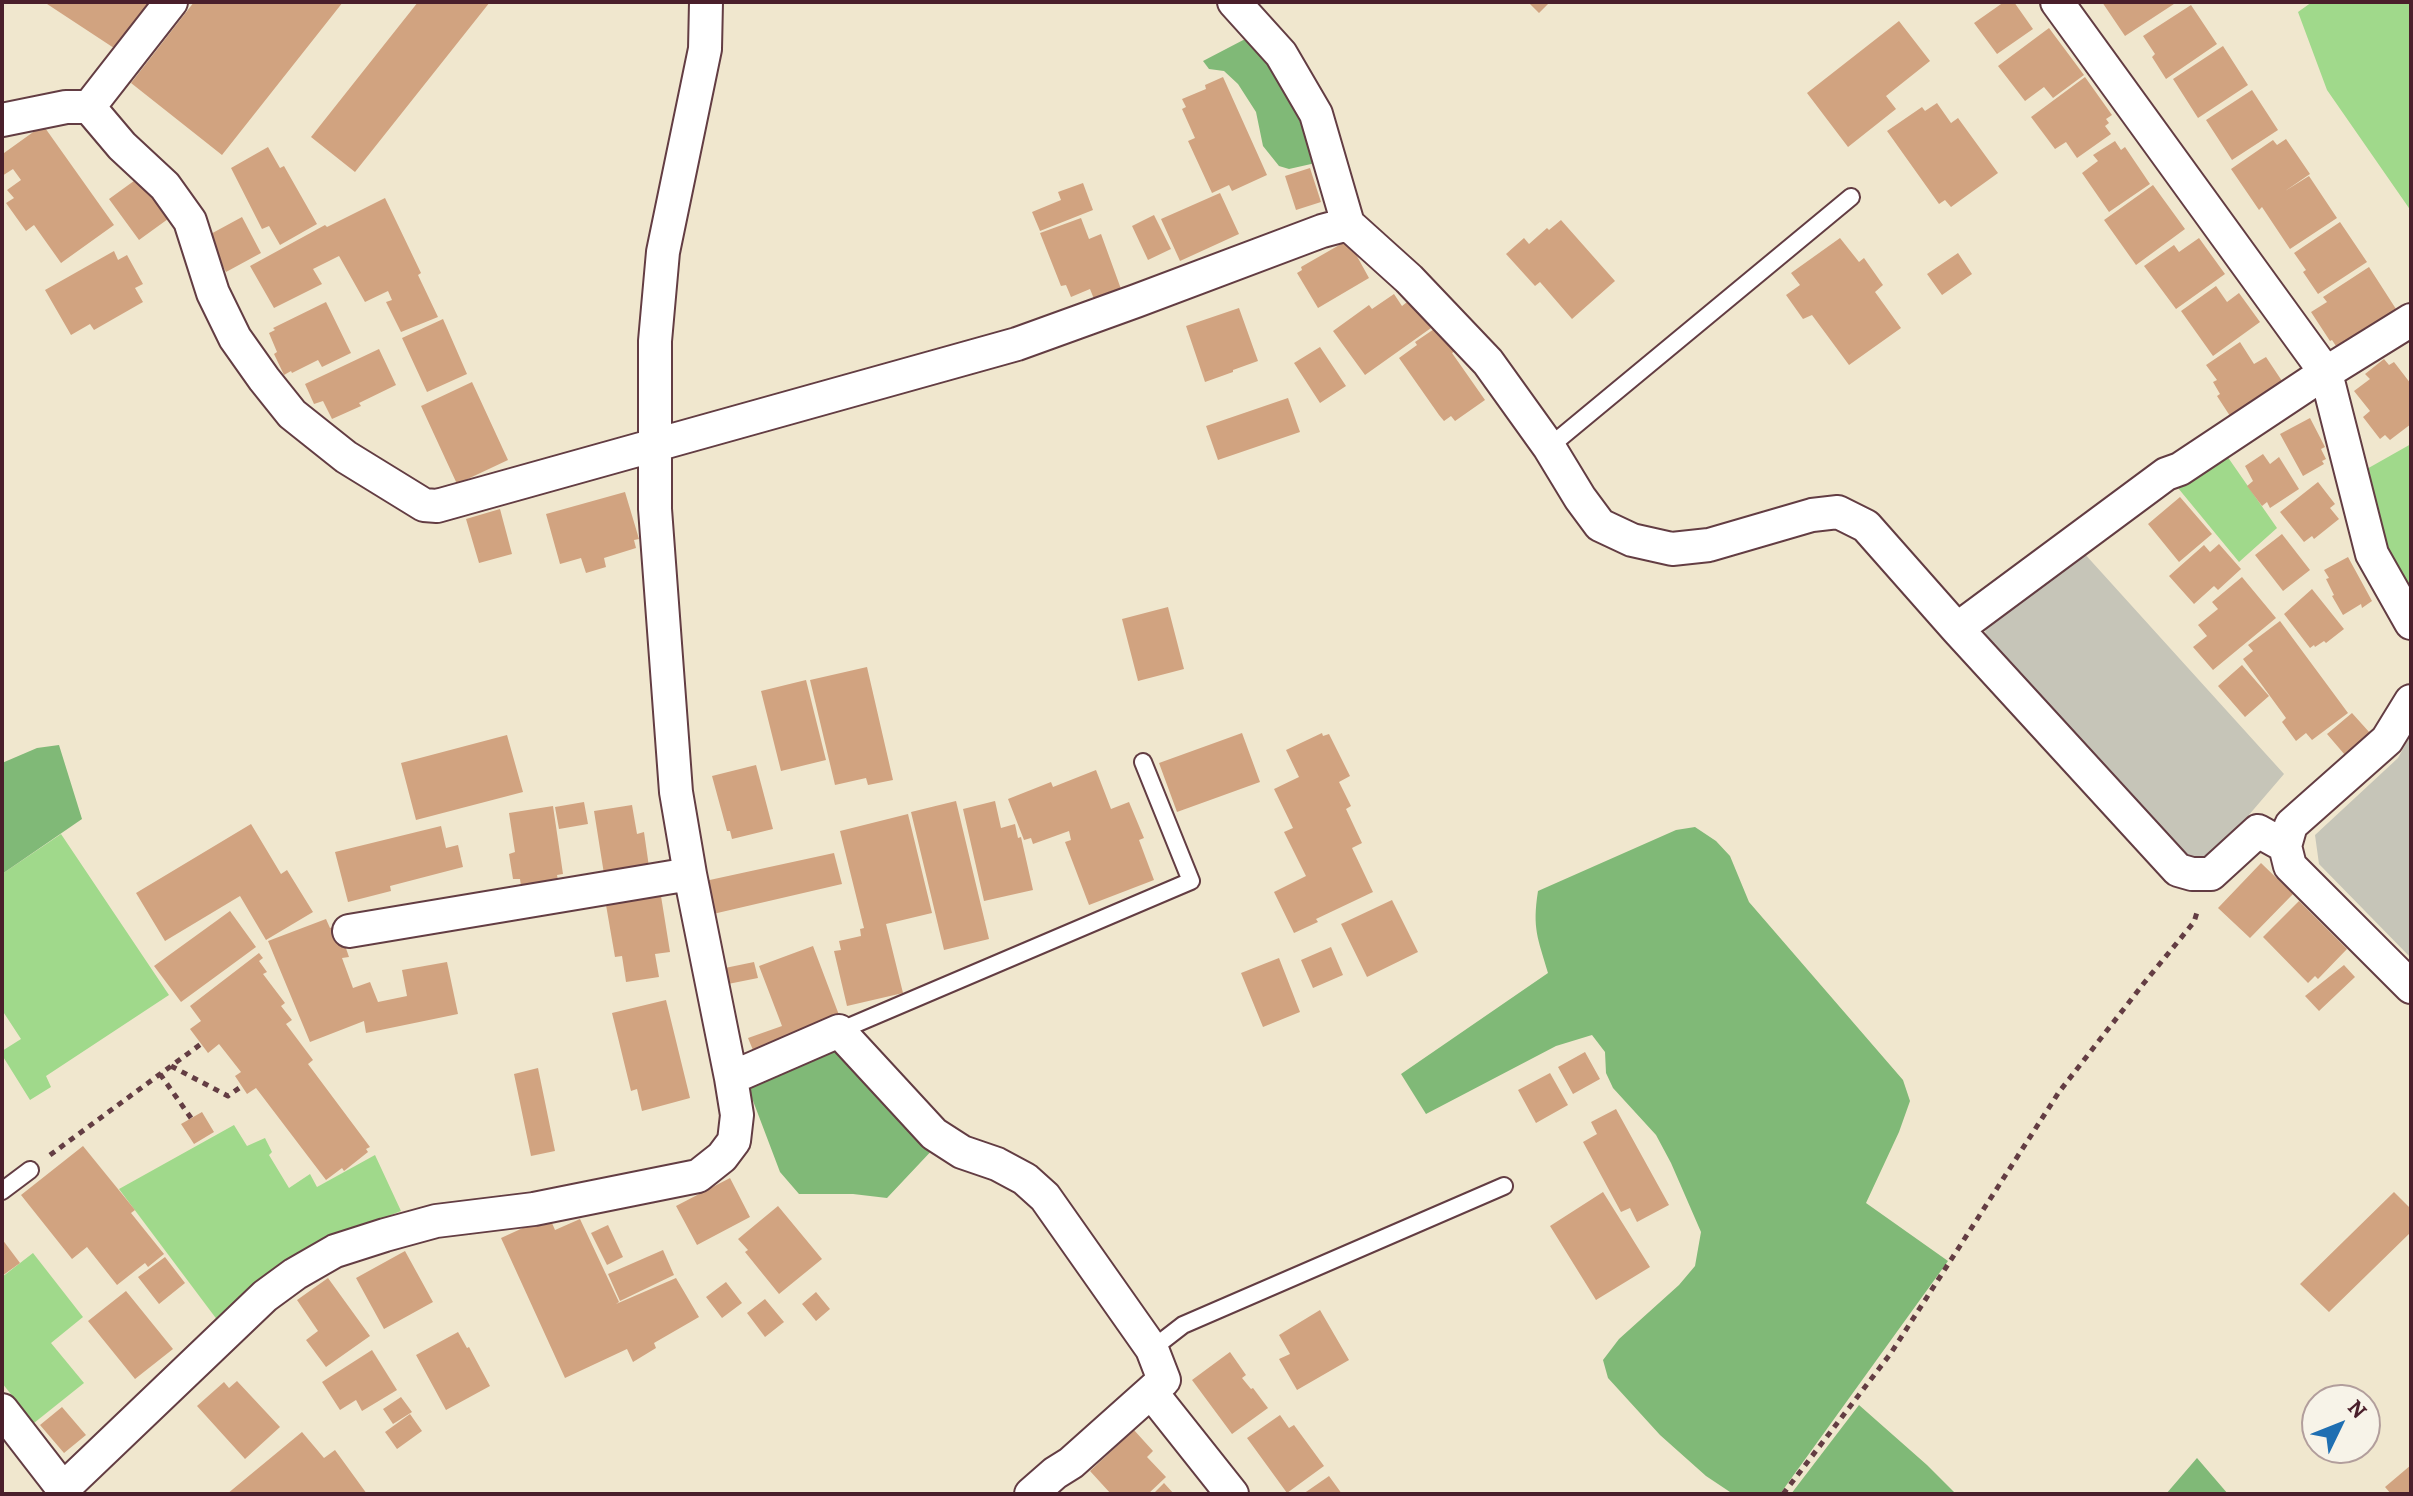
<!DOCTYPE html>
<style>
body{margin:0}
#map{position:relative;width:2413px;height:1496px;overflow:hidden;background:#f0e7ce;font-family:Alegreya,serif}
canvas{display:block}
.frame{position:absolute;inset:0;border:4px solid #4a1f2b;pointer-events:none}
.north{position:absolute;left:2301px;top:1384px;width:80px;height:80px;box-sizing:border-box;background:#f7f3e8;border:2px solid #b29e9c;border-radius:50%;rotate:47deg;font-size:22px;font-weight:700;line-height:32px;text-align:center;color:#4a1f2b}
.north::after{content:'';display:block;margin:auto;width:28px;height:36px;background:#1f6fb2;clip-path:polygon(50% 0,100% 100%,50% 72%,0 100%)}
</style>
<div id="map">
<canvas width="2413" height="1496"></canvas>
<div class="frame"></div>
<div class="north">N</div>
</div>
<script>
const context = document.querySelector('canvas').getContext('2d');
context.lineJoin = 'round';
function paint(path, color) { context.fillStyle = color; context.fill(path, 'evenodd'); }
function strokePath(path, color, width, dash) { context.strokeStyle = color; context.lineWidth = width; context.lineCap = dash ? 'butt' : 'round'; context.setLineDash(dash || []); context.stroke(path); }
paint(new Path2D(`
 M2083 552 2284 774 2212 858 2191 861 1986 644 1985 624Z
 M2411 734V958L2319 864 2315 835 2398 758Z`), '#c6c5b8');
paint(new Path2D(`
 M2312 2H2411V211L2327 90 2298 12Z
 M2411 444V591L2383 544 2365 470Z
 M2227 456 2277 528 2239 562 2178 488Z
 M61 834 169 995 46 1076 51 1087 30 1100 2 1055V1051L21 1039 2 1010V874Z
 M234 1125 247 1146 265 1138 272 1152 269 1155 289 1188 310 1174 317 1187 375 1155 401 1211 333 1238 218 1321 119 1189Z
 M33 1253 83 1317 51 1343 84 1383 34 1423 2 1383V1277Z`), '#a0d98b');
paint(new Path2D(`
 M1249 37 1281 75 1320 162 1289 169 1279 166 1263 146 1256 112 1238 84 1224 71 1209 69 1203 61Z
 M59 745 82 819 2 874V763L37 748Z
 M1695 827 1716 841 1730 856 1749 902 1903 1080 1910 1101 1899 1132 1866 1203 1948 1261 1780 1494H1733L1706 1476 1660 1435 1608 1378 1603 1360 1619 1339 1679 1285 1695 1266 1701 1232 1671 1163 1656 1135 1613 1088 1606 1073 1605 1052 1592 1035 1556 1046 1426 1114 1401 1074 1548 973C1538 938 1532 929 1538 891L1676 830Z
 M837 1042 936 1146 887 1198 853 1194H799L780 1172 747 1085Z
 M1859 1405 1927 1465 1956 1494H1791Z
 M2197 1458 2228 1494H2166Z`), '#80b977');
paint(new Path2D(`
 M44 2H149L117 50Z
 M194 2H343L222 155 131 83Z
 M418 2H490L355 172 311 137Z
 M1528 2H1550L1539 13Z
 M2004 2H2014L2033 29 1997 54 1974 23Z
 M2102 2H2177L2125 36Z
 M2191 5 2217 44 2166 79 2152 57 2155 54 2143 36Z
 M1899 21 1930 61 1886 96 1896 109 1848 147 1807 93Z
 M2049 28 2084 75 2053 98 2044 87 2025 101 1998 66Z
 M2223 46 2248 85 2198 118 2173 79Z
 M1223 77 1267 175 1232 191 1229 185 1212 193 1188 141 1195 138 1182 109 1186 107 1182 99 1206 89 1205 85Z
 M2085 77 2112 115 2106 119 2109 123 2105 126 2111 134 2077 158 2066 142 2055 149 2031 117Z
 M2252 90 2278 130 2232 160 2206 120Z
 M1937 103 1951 123 1958 118 1998 173 1951 207 1945 200 1939 204 1887 131 1922 107 1925 111Z
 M43 125 114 225 61 263 34 225 26 231 6 203 14 198 7 190 21 180 13 169 2 176V149L4 153Z
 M2286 139 2310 174 2285 191 2309 176 2337 218 2290 249 2262 207 2259 210 2231 169 2273 140 2277 145Z
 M2115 141 2121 150 2125 147 2150 184 2109 212 2082 173 2098 161 2093 155Z
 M268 147 280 168 284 166 317 224 280 245 269 226 262 229 231 168Z
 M1310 168 1321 202 1296 210 1285 176Z
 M138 178 168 219 139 240 109 199Z
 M1083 183 1093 210 1040 231 1032 212 1061 200 1058 192Z
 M2153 185 2185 229 2136 265 2104 220Z
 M1220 193 1239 234 1180 261 1161 219Z
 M385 198 421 273 418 275 438 317 401 332 386 302 392 300 388 291 365 302 339 256 313 269 322 284 274 308 250 266 325 225 327 227Z
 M1154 215 1171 249 1148 260 1132 226Z
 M242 217 261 253 226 272 207 236Z
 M1081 218 1089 239 1101 234 1121 289 1094 299 1090 289 1071 297 1066 285 1061 286 1040 233Z
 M1561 220 1615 281 1572 319 1540 282 1535 286 1506 254 1524 238 1529 244 1547 228 1549 230Z
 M2340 222 2367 262 2318 294 2303 272 2306 270 2294 253Z
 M1840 238 1859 262 1864 258 1883 285 1875 292 1901 328 1849 365 1812 315 1803 319 1786 295 1800 285 1791 273Z
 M2199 238 2225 274 2176 309 2144 266 2174 245 2179 252Z
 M1348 240 1369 278 1318 308 1297 273 1302 270 1301 267Z
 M114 251 118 260 127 255 143 284 135 288 143 302 94 330 90 324 71 335 45 290Z
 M1958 253 1972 274 1942 295 1927 274Z
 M2369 267 2396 309 2342 344 2341 343 2336 346 2332 340 2330 341 2311 312 2327 302 2323 297Z
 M2216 286 2227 302 2239 293 2260 322 2213 356 2181 311Z
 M1394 294 1402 306 1411 299 1431 328 1365 375 1333 331 1369 305 1372 309Z
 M326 302 351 353 322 367 318 360 292 373 291 371 284 375 274 354 277 352 269 333 275 330 273 328Z
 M1239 308 1258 361 1233 370V372L1205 382 1186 326Z
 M443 319 467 374 427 392 402 338Z
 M1440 325 1457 350 1452 353 1485 400 1455 421 1451 416 1444 421 1439 415 1399 358 1417 345 1415 342Z
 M2240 342 2254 364 2266 357 2282 381 2230 416 2217 396 2220 394 2213 382 2217 380 2206 365Z
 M1320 347 1346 386 1320 403 1294 363Z
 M379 349 396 385 359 403 361 406 332 419 323 401 314 404 305 384Z
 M2384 359 2389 365 2394 362 2411 384V424L2390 440 2385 435 2380 439 2363 417 2370 411 2354 391 2370 379 2365 374Z
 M472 382 508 460 457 484 421 406Z
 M1288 398 1300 432 1218 460 1206 426Z
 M2310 418 2325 447 2321 449 2326 459 2322 461 2324 464 2303 476 2280 434Z
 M2263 454 2270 464 2279 457 2299 489 2270 508 2267 502 2262 506 2247 486 2253 481 2245 466Z
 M2318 482 2335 504 2330 508 2339 519 2314 539 2312 536 2304 542 2280 512Z
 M625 492 639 539 634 540 636 548 604 558 606 567 586 573 581 558 560 564 546 514Z
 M2180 497 2212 534 2179 562 2148 524Z
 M500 509 512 554 479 563 466 519Z
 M2282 534 2310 570 2283 591 2255 555Z
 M2219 544 2241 569 2218 590 2214 586 2194 604 2169 576 2204 545 2210 552Z
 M2348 557 2372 601 2362 608 2361 604 2343 615 2332 596 2334 595 2326 579 2329 578 2324 570Z
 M2242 577 2276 618 2213 670 2193 647 2207 636 2198 625 2218 609 2212 602Z
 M2312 589 2344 629 2326 643 2324 641 2315 647 2314 645 2310 648 2284 614Z
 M1168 607 1184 669 1138 681 1122 619Z
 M2280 621 2348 713 2312 740 2306 733 2296 741 2282 722 2286 718 2243 659 2253 651 2248 645Z
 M2242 665 2269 696 2245 717 2218 686Z
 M867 667 893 780 868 785 866 778 835 785 810 680Z
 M806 680 826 760 781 771 761 691Z
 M2352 713 2370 733 2345 755 2327 734Z
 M1242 733 1260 782 1177 812 1159 763Z
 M1322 733 1323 736 1329 734 1350 776 1339 782 1351 806 1346 809 1362 843 1352 848 1373 892 1316 919 1318 922 1294 933 1274 892 1306 876 1284 832 1293 828 1274 789 1299 777 1286 750Z
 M507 735 523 792 416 820 401 763Z
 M756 765 773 829 732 839 730 831H727L712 776Z
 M1096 770 1111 809 1129 802 1144 838 1139 840 1154 880 1089 905 1065 842 1071 840 1069 831 1033 844 1031 838 1024 840 1008 799 1051 782 1053 787Z
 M956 801 989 939 944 950 911 812Z
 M995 801 1001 828 1015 824 1018 838 1021 837 1033 890 984 901 963 809Z
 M584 802 588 824 559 829 555 807Z
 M632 805 637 834 644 832 649 867 604 874 594 811Z
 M553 806 563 874 557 875 558 880 521 886 520 879H513L509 854 515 852 509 813Z
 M908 814 932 913 886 924 903 993 847 1006 834 951 841 950 839 941 861 936 860 929 864 928 840 831Z
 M251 824 281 874 287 870 313 912 266 940 240 896 165 941 136 893Z
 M441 826 446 848 458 845 463 867 390 886 391 891 348 902 335 852Z
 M834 853 842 884 713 914 705 881Z
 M2261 863 2293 894 2250 938 2218 908Z
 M661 896 670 952 655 954 659 977 626 982 622 956 615 957 606 905Z
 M1392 900 1418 952 1367 977 1341 924Z
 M2299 901 2347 949 2318 979 2315 976 2308 983 2263 937Z
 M230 911 256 947 181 1002 154 966Z
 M326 919 330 928 338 925 349 957 342 958 353 988 370 982 378 1002 407 996 402 970 447 962 458 1014 366 1033 364 1021 310 1042 268 941Z
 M813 946 839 1015 785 1036 787 1042 755 1055 748 1038 782 1026 759 966Z
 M1331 947 1343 975 1313 988 1301 960Z
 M259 953 263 958 259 961 267 972 263 974 285 1003 281 1006 292 1020 286 1024 313 1060 308 1064 370 1147 366 1149 368 1152 344 1171 342 1168 326 1180 256 1088 247 1094 235 1076 241 1072 219 1044 208 1053 190 1029 201 1021 190 1006Z
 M1279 958 1300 1012 1263 1027 1241 973Z
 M754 962 758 978 728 984 725 968Z
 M2344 965 2355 977 2319 1011 2305 996Z
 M666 1000 690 1098 642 1111 637 1089 631 1091 612 1013Z
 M1585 1052 1600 1079 1573 1094 1558 1067Z
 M538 1068 555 1151 531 1156 514 1074Z
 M1550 1073 1568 1105 1536 1123 1518 1090Z
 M1616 1109 1669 1205 1637 1222 1630 1208 1621 1212 1583 1142 1597 1134 1591 1122Z
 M202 1112 214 1132 194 1144 181 1124Z
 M83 1146 135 1210 131 1213 164 1254 148 1267 145 1263 117 1285 87 1247 72 1259 21 1195Z
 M730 1178 750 1217 697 1245 676 1206Z
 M1603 1192 1650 1267 1596 1300 1550 1226Z
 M2394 1192 2411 1209V1232L2329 1312 2300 1284Z
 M778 1206 822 1259 779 1294 745 1252 748 1250 738 1239Z
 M549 1216 555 1230 580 1219 619 1302 616 1304 676 1278 699 1317 654 1343 656 1348 633 1362 627 1349 565 1378 501 1238Z
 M608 1225 623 1257 607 1265 591 1233Z
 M2 1239 20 1263 2 1276Z
 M663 1250 674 1275 620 1301 608 1274Z
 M405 1251 433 1302 384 1329 356 1278Z
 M165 1257 185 1283 159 1304 138 1277Z
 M328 1278 370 1336 326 1367 306 1340 318 1331 297 1300Z
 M726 1282 742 1303 722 1318 706 1297Z
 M126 1291 173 1349 135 1379 88 1321Z
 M816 1292 830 1309 816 1321 802 1304Z
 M765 1299 784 1322 765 1337 747 1313Z
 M1320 1310 1349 1360 1297 1390 1279 1359 1290 1354 1279 1335Z
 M458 1332 467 1348 469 1347 490 1386 446 1410 416 1355Z
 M372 1350 397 1390 362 1411 356 1400 340 1410 322 1382Z
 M1230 1352 1246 1375 1242 1378 1251 1389 1253 1388 1268 1408 1232 1434 1192 1380Z
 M237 1381 280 1427 245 1459 197 1406 224 1382 229 1388Z
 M401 1397 412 1412 393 1424 383 1409Z
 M62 1407 86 1435 64 1453 40 1425Z
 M410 1414 422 1431 397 1449 385 1432Z
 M1280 1415 1289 1428 1294 1425 1324 1466 1287 1493 1247 1438Z
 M1134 1430 1153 1451 1147 1457 1166 1477 1148 1494H1111L1090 1471Z
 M302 1432 324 1458 335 1450 367 1494H227Z
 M2411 1465V1494H2391L2385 1487Z
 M1329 1476 1342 1494H1303Z
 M1164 1483 1174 1494H1153Z`), '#d1a380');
const lane = new Path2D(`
 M1549 447 1851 197
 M839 1031 1191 881 1143 762
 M2 1191 30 1170
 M1152 1349 1183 1325 1504 1186`);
const street = new Path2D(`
 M1234 2 1281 54 1316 114 1348 224
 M2057 2 2326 373 2372 554 2411 623
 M89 107 171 2
 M2 120 66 107H89L122 146 165 186 190 221 213 293 235 338 264 379 292 414 346 457 424 505 437 506 1017 344 1136 301 1322 231 1348 224 1409 279 1488 362 1549 447 1580 498 1600 525 1632 540 1672 549 1709 545 1812 515 1838 512 1866 526 1957 629 2178 870 2192 874H2211L2258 831 2285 846
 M1957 629 2166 474 2180 469 2311 382 2411 320
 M2411 701 2387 740 2291 825 2285 846 2290 866 2411 987
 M349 931 690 874
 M731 1078 839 1031 934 1134 962 1152 997 1164 1025 1179 1045 1197 1152 1349 1164 1380 1071 1463 1055 1473 1031 1494
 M1151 1392 1232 1494
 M2 1410 67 1494
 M64 1488 265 1296 295 1274 335 1251 385 1235 436 1221 534 1209 698 1176 722 1157 734 1141 737 1115 731 1078 690 874 676 792 655 509V341L663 252 705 49 706 2`);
strokePath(lane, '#633d43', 20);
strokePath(street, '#633d43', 36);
strokePath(new Path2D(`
 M171 1066 228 1096 242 1086
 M160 1074 191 1118
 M50 1155 201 1044
 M1783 1494 1891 1353 2059 1092 2144 983 2194 922 2198 909`), '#633d43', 5, [6, 6]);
strokePath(lane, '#fff', 16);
strokePath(street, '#fff', 32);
</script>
